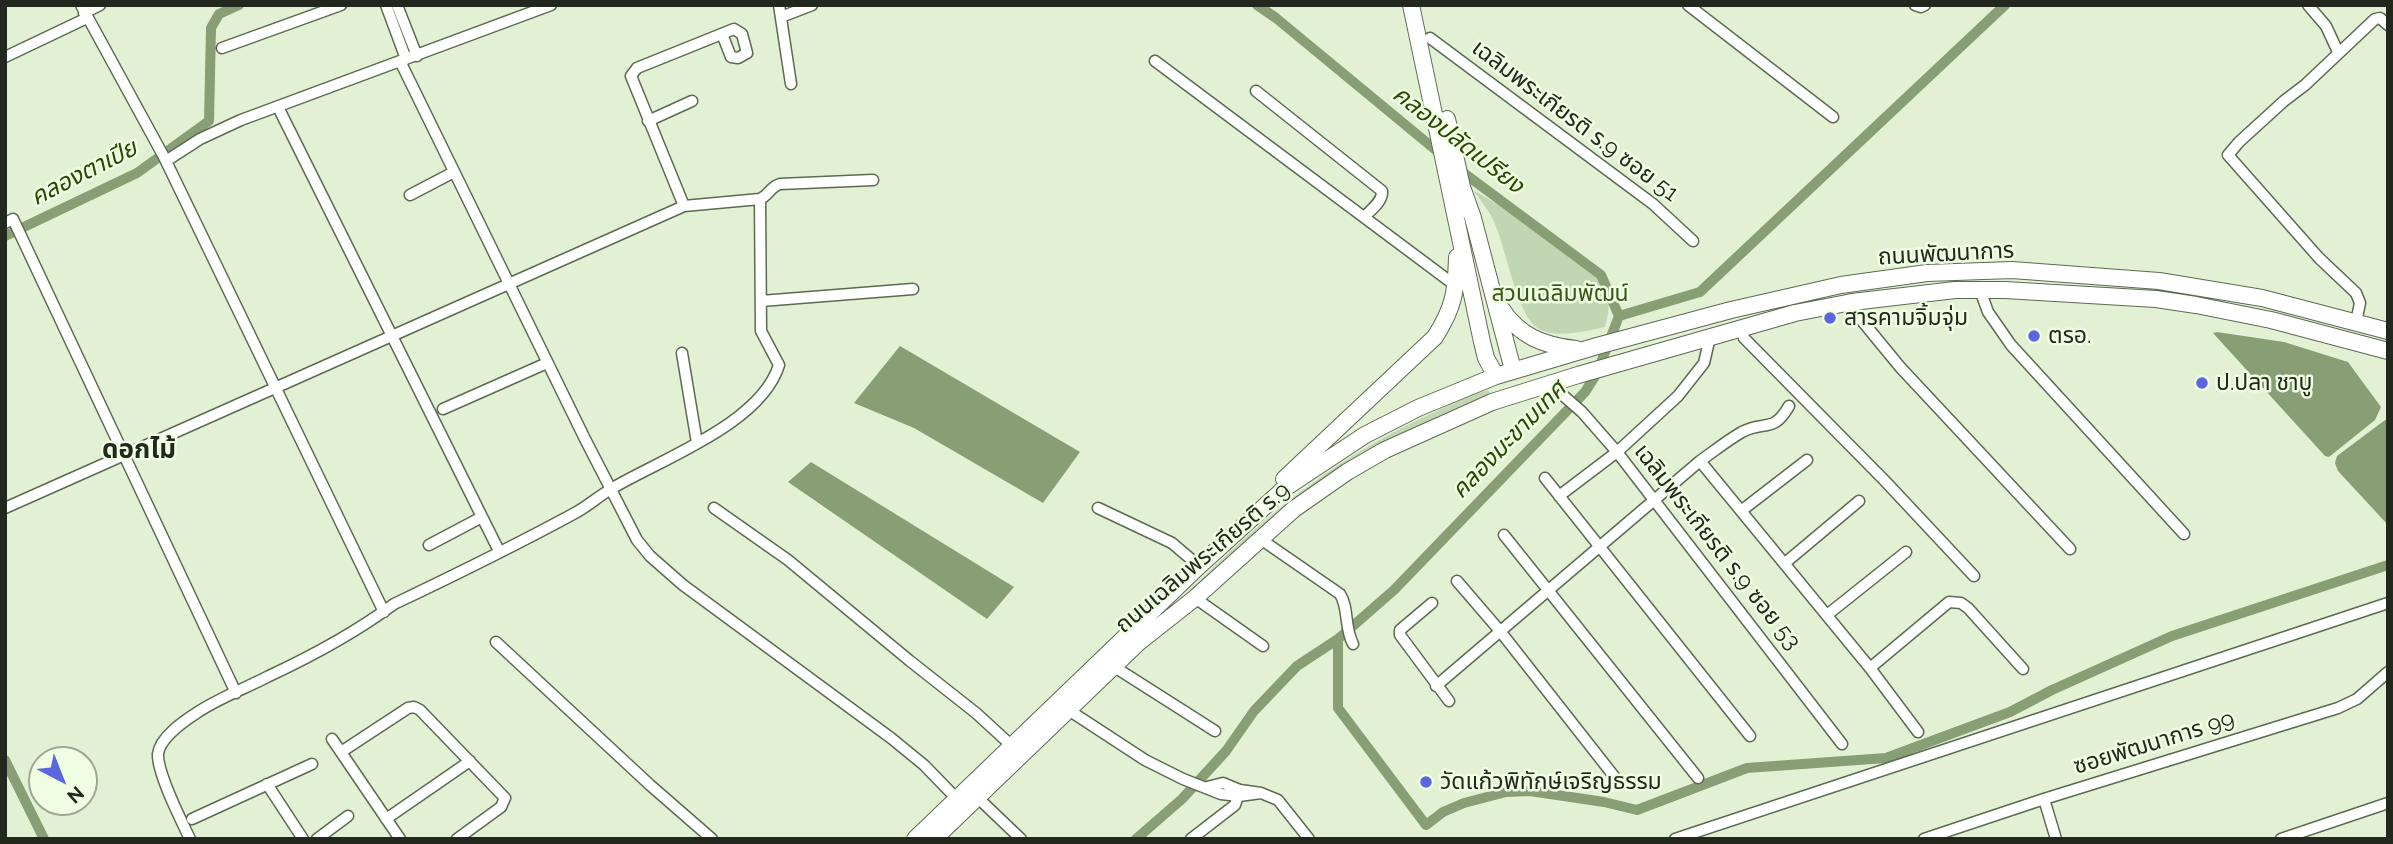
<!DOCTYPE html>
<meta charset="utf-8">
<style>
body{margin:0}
#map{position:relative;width:2393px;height:844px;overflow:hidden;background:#e2f1d4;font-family:Raleway,sans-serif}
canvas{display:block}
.frame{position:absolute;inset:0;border:7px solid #22281d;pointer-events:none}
.north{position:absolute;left:28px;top:746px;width:70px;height:70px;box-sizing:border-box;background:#effee2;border:2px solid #9da893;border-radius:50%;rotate:138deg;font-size:19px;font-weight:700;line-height:28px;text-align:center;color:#22281d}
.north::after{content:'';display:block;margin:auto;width:24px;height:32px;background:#5a68df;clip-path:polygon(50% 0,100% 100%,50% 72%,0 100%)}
</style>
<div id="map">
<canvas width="2393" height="844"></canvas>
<div class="frame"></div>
<div class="north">N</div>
</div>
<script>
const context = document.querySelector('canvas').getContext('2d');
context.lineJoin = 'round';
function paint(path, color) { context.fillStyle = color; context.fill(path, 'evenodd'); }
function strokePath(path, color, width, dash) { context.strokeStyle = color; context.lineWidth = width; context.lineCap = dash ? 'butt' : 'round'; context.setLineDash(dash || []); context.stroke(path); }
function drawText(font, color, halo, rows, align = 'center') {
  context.font = font + ' Raleway,"Noto Sans Thai",sans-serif'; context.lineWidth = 5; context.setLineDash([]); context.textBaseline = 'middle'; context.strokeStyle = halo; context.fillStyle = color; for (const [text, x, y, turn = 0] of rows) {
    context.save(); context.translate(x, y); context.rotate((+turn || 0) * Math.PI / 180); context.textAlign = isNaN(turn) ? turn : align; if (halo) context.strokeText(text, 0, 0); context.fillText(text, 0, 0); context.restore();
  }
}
paint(new Path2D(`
 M1473 190C1503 207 1586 258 1603 286 1611 299 1609 313 1605 327 1587 331 1552 340 1536 327 1517 313 1505 245 1494 222 1489 210 1480 200 1473 190Z
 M1488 390 1491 394 1487 397 1400 436 1184 596C1260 521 1326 463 1424 417 1445 408 1466 396 1488 390Z`), '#c3d6b3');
paint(new Path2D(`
 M2217 332 2284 342 2348 362 2381 407 2375 420 2329 457 2325 456 2213 333Z
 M900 346 1080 452 1043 503 914 428 854 403Z
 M2385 420H2388V525L2338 471 2335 463 2337 456Z
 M811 462 1014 587 987 619 788 482Z`), '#889e74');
strokePath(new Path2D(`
 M1257 5 1276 18 1443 156
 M1457 168 1601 275 1619 316
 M5 236 137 173 209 121 211 28 219 14 239 5
 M1619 316 1700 292 2005 5
 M1338 639V708L1426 825 1443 812 1464 803 1506 792 1530 791 1604 802 1637 810 1747 768 1886 758 2010 712 2052 690 2172 636 2388 565
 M5 760 44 839
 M1136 839 1182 799 1226 751 1254 711 1297 666 1338 639 1394 590 1585 392 1597 373 1619 316`), '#889e74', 10);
const minor = new Path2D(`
 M81 5 164 157 384 612
 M386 5 406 59
 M397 5 417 56
 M779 5 791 84
 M1688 5 1833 117
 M1915 5 1921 7 1925 5
 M2308 5 2326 26 2338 52
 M84 13 100 5
 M781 17 812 5
 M1430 38 1653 204 1693 241
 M222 48 341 5
 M5 57 87 18
 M400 61 585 439 637 540 650 556 683 585 891 738 924 765 956 798
 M1155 61 1456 286
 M1256 91 1382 191C1383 201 1372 209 1365 216
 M278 107 499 551
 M648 121 692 101
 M166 161 200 139 241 120 551 5
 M410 195 454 172
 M684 206 631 76 637 68 734 29 742 34 747 53 738 58 731 57 722 34
 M5 223 13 219 236 693
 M1980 290 1988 312 2011 345 2184 534
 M761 301 913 289
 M1852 302 1854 311 1900 367 2070 549
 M2356 322 2360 303 2356 293 2319 258 2228 155 2239 142 2284 101 2305 85 2375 19 2380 18 2388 25
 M1741 328 1744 338 1885 481 1974 576
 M682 353 697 443
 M1550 384 1582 412 1617 452 1842 744
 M443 409 547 363
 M1700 461 1870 668 1918 732
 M1545 478 1750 736
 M1559 496 1617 452 1678 396 1704 363 1710 337
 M5 508 684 206 760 199C769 195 770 187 780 184L873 180
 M714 508 788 560 910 661 976 713 1012 746
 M1098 508 1172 543 1199 566
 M1741 511 1807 460
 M1504 535 1698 778
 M1259 538 1340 594C1349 608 1344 627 1353 644
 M429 545 482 517
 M1785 563 1859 501
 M1457 581 1500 631 1617 780
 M1195 598 1263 646
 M1432 603 1400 630V635L1449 701
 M1827 615 1906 552
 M496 642 650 785 712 839
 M1113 666 1215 731
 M1870 668 1949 602 1961 603 1968 608 2023 669
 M1436 686 1700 461C1714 451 1728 440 1742 432 1765 420 1773 434 1789 406
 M1067 709 1145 760 1183 779 1221 794 1239 796 1261 793
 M332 739 400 839
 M341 752 408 708 414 707 420 710 505 798 501 807 457 839
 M267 784 303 839
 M1207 787 1223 783 1240 790 1261 793 1278 800 1309 839
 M977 797 1021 839
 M2044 799 2056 839
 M192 819 312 764
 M386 819 470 761
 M190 839C181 820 157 773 158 754 160 737 184 721 198 712 219 698 246 688 269 676 312 656 356 632 394 604 455 575 516 545 575 513 588 506 599 496 611 489 661 459 761 424 779 365L761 331 760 199
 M317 839 348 816
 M1191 839 1235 805 1240 790
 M1675 839 2388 603
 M1924 839 2044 799 2338 708 2357 699 2388 672
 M2281 839 2388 803`);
const secondary = new Path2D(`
 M1411 5 1482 342 1486 358 1496 376
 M1447 119 1462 187 1473 218 1513 370
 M1501 308C1519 336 1544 346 1576 349
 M1284 479 1435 337C1454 307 1456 292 1457 257
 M915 839 1199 566 1285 488 1365 435 1418 408 1496 376 1597 346 1731 310 1841 285 1927 273 2012 270 2159 281 2262 298 2388 331
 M934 839 1138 643 1195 598 1294 509 1347 472 1385 450 1492 402 1578 375 1795 313 1852 302 1955 290H2005L2156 299 2196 305 2271 320 2388 351`);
strokePath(minor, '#5c6a51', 13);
strokePath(secondary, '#5c6a51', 18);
strokePath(minor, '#fff', 10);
strokePath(secondary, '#fff', 16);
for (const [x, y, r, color] of [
 [1830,318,7,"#5a68df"],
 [2034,336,7,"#5a68df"],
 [2202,383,7,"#5a68df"],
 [1426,782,7,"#5a68df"]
]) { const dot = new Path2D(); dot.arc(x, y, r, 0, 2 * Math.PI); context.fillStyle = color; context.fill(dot); strokePath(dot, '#effee2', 2.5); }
drawText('23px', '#22281d', '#effee2', [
 ["เฉลิมพระเกียรติ ร.9 ซอย 51",1575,121,37],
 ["ถนนพัฒนาการ",1946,254,-3],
 ["เฉลิมพระเกียรติ ร.9 ซอย 53",1717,547,52],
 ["ถนนเฉลิมพระเกียรติ ร.9",1203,558,-40],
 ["ซอยพัฒนาการ 99",2154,743,-17]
]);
drawText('23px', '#3a5618', '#effee2', [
 ["สวนเฉลิมพัฒน์",1560,294]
]);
drawText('23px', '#22281d', '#effee2', [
 ["สารคามจิ้มจุ่ม",1844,318],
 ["ตรอ.",2048,336],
 ["ป.ปลา ชาบู",2216,383],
 ["วัดแก้วพิทักษ์เจริญธรรม",1440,782]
], 'left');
drawText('italic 24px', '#2b4603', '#effee2', [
 ["คลองปลัดเปรียง",1458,140,38],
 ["คลองตาเปีย",84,173,-27],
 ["คลองมะขามเทศ",1509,440,-46]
]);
drawText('bold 26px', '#22281d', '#effee2', [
 ["ดอกไม้",139,450]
]);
</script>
